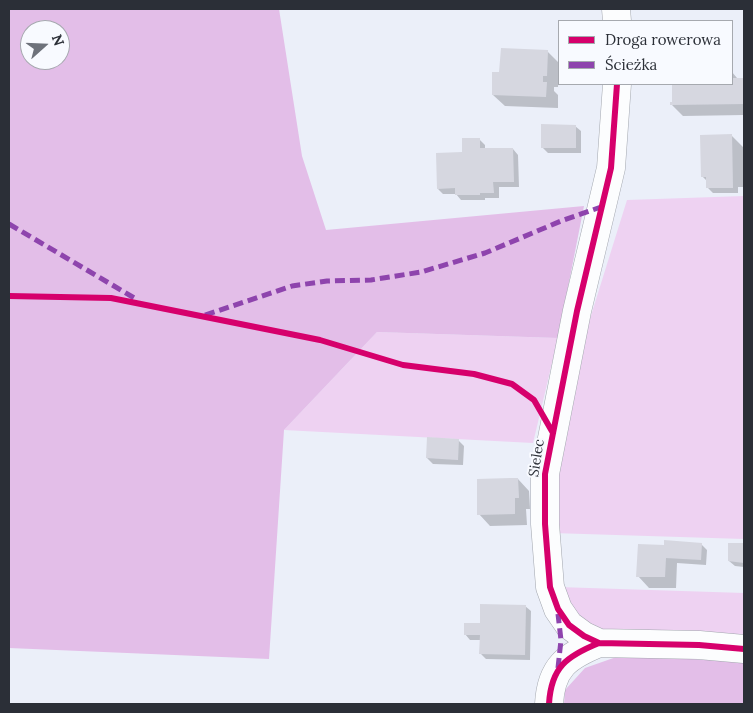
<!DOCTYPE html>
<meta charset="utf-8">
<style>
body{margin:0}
#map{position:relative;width:753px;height:713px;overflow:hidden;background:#ebeff9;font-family:Lora,serif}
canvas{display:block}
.frame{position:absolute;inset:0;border:10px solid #2b2f37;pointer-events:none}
.legend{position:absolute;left:558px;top:20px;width:175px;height:65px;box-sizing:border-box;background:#f8faff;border:1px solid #a6a9af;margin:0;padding:6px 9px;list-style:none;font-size:15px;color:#2b2f37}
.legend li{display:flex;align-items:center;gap:10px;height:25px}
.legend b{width:25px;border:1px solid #a6a9af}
.north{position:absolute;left:20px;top:20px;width:50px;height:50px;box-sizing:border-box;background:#f8faff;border:1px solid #a6a9af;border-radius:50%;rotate:70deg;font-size:14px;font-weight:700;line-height:20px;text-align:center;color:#2b2f37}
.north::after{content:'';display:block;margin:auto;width:18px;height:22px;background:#6e727b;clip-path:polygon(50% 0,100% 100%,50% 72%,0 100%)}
</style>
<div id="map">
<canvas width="753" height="713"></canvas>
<div class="frame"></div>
<ul class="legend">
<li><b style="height:6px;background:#d6006c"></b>Droga rowerowa</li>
<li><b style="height:6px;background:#8e44ad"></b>Ścieżka</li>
</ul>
<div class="north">N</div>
</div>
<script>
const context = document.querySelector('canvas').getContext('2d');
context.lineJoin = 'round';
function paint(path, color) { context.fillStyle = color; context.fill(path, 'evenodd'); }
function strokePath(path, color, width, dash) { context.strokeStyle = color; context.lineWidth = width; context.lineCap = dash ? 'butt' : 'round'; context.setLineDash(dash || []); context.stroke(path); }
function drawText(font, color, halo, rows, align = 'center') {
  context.font = font + ' Lora,serif'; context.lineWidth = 4; context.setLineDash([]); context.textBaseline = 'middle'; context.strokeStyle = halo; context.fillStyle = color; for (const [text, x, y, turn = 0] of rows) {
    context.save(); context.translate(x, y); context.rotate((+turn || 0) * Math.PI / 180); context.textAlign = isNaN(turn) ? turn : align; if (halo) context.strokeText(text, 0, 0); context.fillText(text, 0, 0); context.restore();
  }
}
paint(new Path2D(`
 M744 196V539L552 533 565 399 627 200Z
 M377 332 558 338 533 443 284 430Z
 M558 587 744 593V641L597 629 584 623Z`), '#eed2f2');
paint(new Path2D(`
 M9 9H279L302 156 326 230 584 206 558 338 377 332 284 430 269 659 9 648ZM30 30H60V60H30Z
 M622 655 744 662V704H564L565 690 585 668Z`), '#e3bee8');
paint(new Path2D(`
 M547 51 559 63 558 87H554V91L558 95V108L505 106 493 95 500 73Z
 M732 72 737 78V79H744V115L683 116 672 105 674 103 673 84H732Z
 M575 126 581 131V153H548L542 147Z
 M732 136 743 147 744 187H738V193H713L708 188 707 181 702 176Z
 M479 139 485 145V149H513L518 155 519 187H499V198H485V200H461L456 194H443L438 189 463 153Z
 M458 440 464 446 463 465 433 464 427 458Z
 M518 479 529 491 530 509H526L527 525 490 526 479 514Z
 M701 544 707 550 706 565 677 563 676 588H649L638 576 665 546Z
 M730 544H744V567L735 566 729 561Z
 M525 606 531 611 530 660 486 659 481 654V640H470L465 634 481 625Z`), '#0003');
paint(new Path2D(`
 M501 48 548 50 547 76H543V82H547L546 97 492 95V72H499Z
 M732 78H744V104L670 105V102H672V84H732Z
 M541 124 576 125V148H541Z
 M732 134 733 188H706V177H701L700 135Z
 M462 138H480V148H513L514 182H493L494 193H480V195H455V188L437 189 436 153 462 152Z
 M427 437 459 439 458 460 426 458Z
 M510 478H518L519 498H515V514L477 515V479Z
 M664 540 702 543 701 560 666 558 665 577H636L638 544 664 545Z
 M728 543H744V563L728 561Z
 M480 604 526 605 525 655 479 654 480 635H464V623H480Z`), '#d6d7e0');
const minor = new Path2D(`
 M616 9 617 21
 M617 84 611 168 577 311 545 474V524L550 587 558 609 569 625 584 636 599 643 699 645 744 649
 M549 704C551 667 567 656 599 643`);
strokePath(minor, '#a2a6ae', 29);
strokePath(minor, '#fcfdfe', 28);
strokePath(new Path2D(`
 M9 224 136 299
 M205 315 292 286 327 281 371 280 421 272 485 253 561 221 601 207
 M558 668 561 640 558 614`), '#8e44ad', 5, [10, 5]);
strokePath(new Path2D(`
 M617 84 611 168 577 311 545 474V524L550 587 558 609 569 625 584 636 599 643 699 645 744 649
 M9 296 111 298 320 340 403 365 474 374 512 384 534 400 553 433
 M549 704C551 667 567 656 599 643`), '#d6006c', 6);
drawText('14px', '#2b2f37', '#f8faff', [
 ["Sielec",537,458,-81]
]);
</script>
